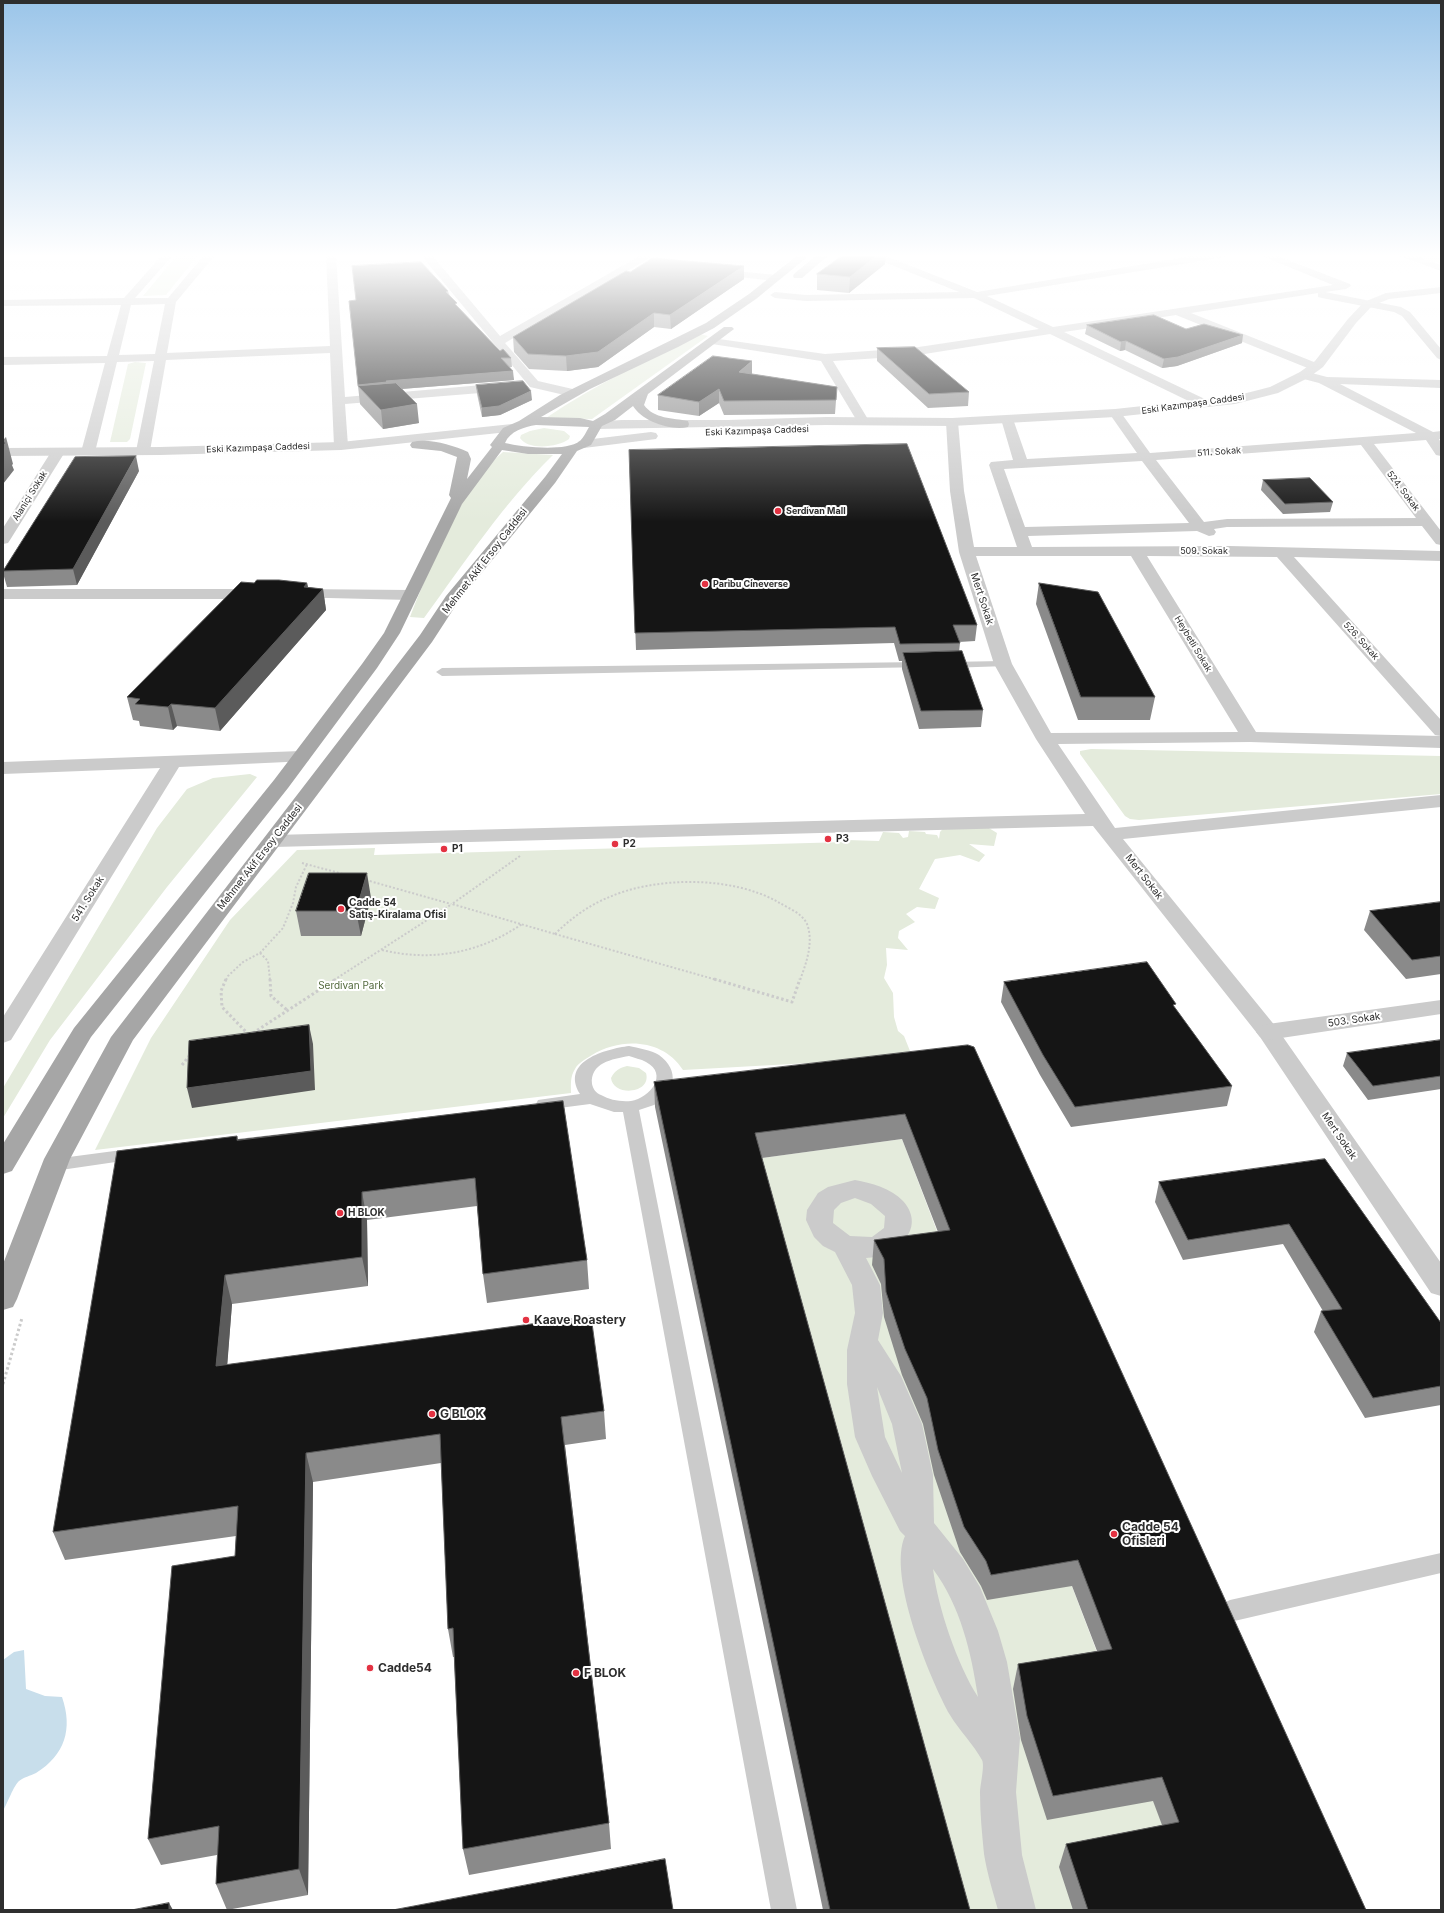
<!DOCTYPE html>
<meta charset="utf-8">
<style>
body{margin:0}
#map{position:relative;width:1444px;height:1913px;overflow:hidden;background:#fff;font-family:Inter,sans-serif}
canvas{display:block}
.frame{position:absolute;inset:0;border:4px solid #2e2e2e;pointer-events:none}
</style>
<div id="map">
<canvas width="1444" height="1913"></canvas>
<div class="frame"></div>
</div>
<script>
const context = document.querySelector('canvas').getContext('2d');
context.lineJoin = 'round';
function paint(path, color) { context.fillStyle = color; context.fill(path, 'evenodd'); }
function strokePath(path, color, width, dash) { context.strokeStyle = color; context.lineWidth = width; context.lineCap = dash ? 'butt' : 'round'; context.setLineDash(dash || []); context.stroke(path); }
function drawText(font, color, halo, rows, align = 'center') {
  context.font = font + ' Inter,sans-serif'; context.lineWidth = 4; context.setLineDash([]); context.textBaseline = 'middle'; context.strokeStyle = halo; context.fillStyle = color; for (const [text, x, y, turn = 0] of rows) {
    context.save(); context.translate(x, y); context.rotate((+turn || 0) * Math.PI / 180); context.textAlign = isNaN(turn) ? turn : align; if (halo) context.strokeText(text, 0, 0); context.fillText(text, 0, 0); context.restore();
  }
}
paint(new Path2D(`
 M178 254H199L166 295 143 296Z
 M1409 254H1441V264Z
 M700 334 708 336 592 419 546 418C594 385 647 361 700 334Z
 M135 362 146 363 130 439 127 442H110L128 364Z
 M544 428 564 431 570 436 569 439C559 447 528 451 520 438L521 435 530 431Z
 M503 452 553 455C503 504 465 562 424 618L410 617C420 590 431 566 444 541 461 504 472 479 503 452Z
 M1091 749 1441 756V794L1139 820 1130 819 1125 816 1080 754V751Z
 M250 774 257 777 167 887 50 1040 3 1118V1088L157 828 187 789 213 778Z
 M947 824 984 825 997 833 994 846 969 844 985 855 979 862 960 855 935 859 919 889 939 898 935 909 917 907 906 914 915 922 899 931 898 938 908 950 886 948 887 965 884 978 893 993 894 1017 898 1031 904 1036 910 1051 882 1059 683 1070C663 1039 622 1037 592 1055 586 1059 578 1063 575 1069 570 1077 571 1084 571 1093L95 1150 151 1038 230 920 297 850 375 848 374 855 846 842 847 840 879 841 883 832 899 833 903 838 908 837 909 831 925 832 926 834 937 835 939 839 940 832Z
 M627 1066 639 1068 646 1073C652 1094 613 1097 611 1078 615 1070 620 1068 627 1066Z
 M902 1139 1195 1910H959L754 1159Z`), '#e4ebdc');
paint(new Path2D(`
 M24 1650 26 1689 45 1696 62 1697C73 1729 65 1755 36 1773 30 1776 24 1777 19 1781 14 1785 7 1804 3 1811V1660L14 1652Z`), '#c8deeb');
strokePath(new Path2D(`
 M520 856 452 904 555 934
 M302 863 343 874
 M366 880 451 904
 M555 934 717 980
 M555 934C570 919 588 906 607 898 656 876 732 876 778 902 788 908 802 913 807 924 814 942 806 964 800 980
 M382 950C432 962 480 953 522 924
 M260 953 268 961 270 980
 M226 980 228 976 243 962 260 953 283 928 293 903 296 887 307 864
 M334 980 452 904`), '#cbcbcb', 2, [2, 2]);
strokePath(new Path2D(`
 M226 979 221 991 222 1007 249 1035
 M270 979 271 996 287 1010
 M714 979 792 1002 800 979
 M253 1033 336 979
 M182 1065 190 1055
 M3 1384 22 1318`), '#cbcbcb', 3, [2.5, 2.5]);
paint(new Path2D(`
 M1003 661 1009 664 1007 666 947 668 941 665 947 662Z
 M923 662 927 663 929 665 927 667 442 676 436 672 442 668Z
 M629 1046C638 1048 651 1050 659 1055 680 1070 676 1093 654 1105 649 1107 644 1108 639 1110L797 1910H771L623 1112H614L590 1104 544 1110 538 1108 536 1104 538 1100 580 1094C560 1061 606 1049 629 1046ZM629 1056C634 1058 641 1059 646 1062 669 1074 650 1098 631 1101 620 1102 610 1100 601 1095 596 1093 593 1089 592 1084 590 1063 612 1059 629 1056Z
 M137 1148 143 1150 146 1154 143 1158 54 1171 48 1169 45 1165 48 1161 54 1159Z
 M1441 1553V1573L1230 1622 1222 1618 1219 1611 1222 1604 1230 1600Z`), '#cbcbcb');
paint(new Path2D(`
 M855 1180C871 1183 891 1188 903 1201 928 1229 895 1257 866 1258L880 1285 883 1313 878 1340 901 1376 922 1424 933 1475 934 1523 963 1559 980 1587 998 1631 1007 1662 1020 1738 1016 1792 1022 1855 1036 1910H998C993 1892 987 1873 984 1854 982 1834 980 1813 980 1793 980 1785 985 1766 982 1760 974 1745 959 1730 950 1715 930 1679 887 1575 905 1536L900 1531 872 1476 855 1437 847 1384V1350L855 1313 852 1285 835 1252 823 1246 814 1237 806 1220 807 1210 818 1193 828 1187ZM855 1198 871 1204 885 1216 884 1228 872 1237 850 1236 833 1223 834 1210 841 1203ZM877 1387 892 1424 902 1473 885 1437ZM933 1569C961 1607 971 1652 978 1697 957 1664 938 1608 933 1569Z`), '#cbcbcb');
paint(new Path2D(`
 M163 254H174L135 298H168L205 254H216L176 302 167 353 330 346 326 254H336L345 397 505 383 511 387 505 391 345 404 348 446 346 449H336L334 446 330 353 166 360 150 451 148 454H138L136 451 154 361 117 362 95 452 93 455H83L81 452 105 363 3 365V357L107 356 121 305 3 306V300L124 298ZM165 304 155 354 119 355 131 305Z
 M420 254H431L500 336 643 254H656L505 343 538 381 577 390 579 393 573 397 530 387Z
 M1204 254H1230L1225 257 987 296 1053 327 1333 285 1257 254H1272L1350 284 1351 286 1346 289 1325 292 1401 307 1410 312 1441 349V360L1437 358 1402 316 1394 312 1322 298 1318 297V293L1191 313 1319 364 1321 367 1319 370 1315 371 1176 315 1064 332 1209 401 1211 404 1209 407H1201L1050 334 912 356 833 361 869 421 868 424H858L857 421 821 361 712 344 706 341 712 338 825 354 912 348 1039 329 974 298 806 301 775 298 770 295 775 292 806 295 959 292 879 260 878 258 879 256 883 255 977 292Z
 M1394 254H1410L1441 265V271Z
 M715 269 776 275 781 278 776 281 711 274 710 272 711 270Z
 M1304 371 1327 377 1441 380V388L1340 384 1433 432 1441 431V439H1439L1441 443V456L1436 455 1426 440 1374 444 1441 531V545L1436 544 1422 526 1227 527 1214 529 1216 532 1214 535 1209 536 1197 531 1028 536 1032 547 1229 546 1441 551V561L1294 557 1441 720V736L1435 735 1277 557 1147 556 1256 732 1441 736V748L1250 742 1058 744 1115 828 1441 795V807L1123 839 1276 1027 1441 1263V1296L1431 1293 1260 1037 1093 826 274 847 267 845 264 841 267 837 274 835 1085 814 1036 739 994 664 959 552 950 491 946 422 947 419H957L958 422 964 491 974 547H1017L989 465 991 462 1013 460 1001 419 1002 416H1012L1013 419 1027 459 1137 453 1109 413 1111 410H1119L1150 453 1416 433 1319 383 1300 378 1298 375 1300 372ZM1361 445 1416 518 1227 519 1204 522 1156 460ZM1142 461 1189 523 1025 527 1004 469ZM976 556H1131L1238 732 1051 733 1012 664Z
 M58 448 63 449 65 452 10 540 8 543 3 544V528L51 452 53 449Z
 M3 589H260L266 591 268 594 266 597 260 599H3Z
 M294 589 410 590 416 592 418 595 416 598 410 600 288 597 286 594 288 591Z
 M301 751 308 753 310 757 308 761 179 767 11 1040 3 1043V1017L160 768 3 774V762Z`), '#cbcbcb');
paint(new Path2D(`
 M1441 287V293L1389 299 1372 306 1356 323 1323 367 1308 378 1278 393 1235 404 1115 417 952 426 826 425 596 429 591 428 590 425 591 422 622 420H728L826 417 952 418 1115 409 1235 396 1270 387 1300 372 1315 361 1348 319 1364 302 1386 293Z
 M512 424 517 425 518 428 517 431 341 450 160 455 3 456V448L160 447 341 442Z
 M651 432 656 433 658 436 656 439 584 448 579 447 577 444 579 441 584 440Z
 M1441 1000V1014L1268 1040 1260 1037 1256 1032 1260 1027 1268 1024Z`), '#cbcbcb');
paint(new Path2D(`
 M799 254H811L756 299 714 328 678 347 590 389 541 417 580 418 593 421 605 414 724 327H732L734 329 648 394 644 405C654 419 673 418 688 421L689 424 688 427C670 431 642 421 633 406L615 420 602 426 591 445 577 451 555 483 458 602 432 642 133 1040 70 1159 17 1299 13 1307 3 1310V1264L44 1159 111 1037 420 635 446 596 545 477 562 454H528L502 450 462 504 400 633 377 668 288 788 91 1037 12 1171 3 1174V1144L74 1028 274 780 362 664 384 633 451 498 449 495 457 457 441 451 412 448 410 445 412 442C429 438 452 445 468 452L471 459 467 479 492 447 490 445 503 428 519 421 560 395 706 323 749 294ZM536 425 589 427C586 432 584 437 580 441 565 452 522 447 505 443 510 431 524 427 536 425Z
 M818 254H830L802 278H794L793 276 794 274Z`), '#a6a6a6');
paint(new Path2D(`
 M845 254H886L885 264 849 293 817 290V274Z
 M630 272 744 279 671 329 654 327 598 367 567 371 529 369 514 352 513 337Z
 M448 291 449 294 457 306 500 351 511 358 512 367H510L514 380 402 389 419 423 383 429 360 404 358 386Z
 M1087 325 1186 329 1242 343 1177 366 1162 368 1125 350 1120 351 1085 334Z
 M877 348 969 392 968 406 928 408 877 361Z
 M752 374 837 387 835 414 724 415 719 403 699 416 658 410V395Z
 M476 385 532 400 500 415 482 417 477 394Z
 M629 450 977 625 975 641 959 642 960 643 959 652 983 710 981 727 919 729 902 669V661H899L894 643 636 650Z
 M139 471 77 585 7 587 3 573V570Z
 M1263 480 1333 502 1330 512 1283 514 1261 490Z
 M254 583H307L308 587 323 589 326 610 220 731 177 726 173 730 140 726 139 721 133 720 127 697Z
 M1039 583 1155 697 1150 720H1078L1036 604Z
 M371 898 361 936H301L296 911Z
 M1441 902V974L1406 979 1364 930 1370 911Z
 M1004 982 1175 1008 1232 1086 1227 1106 1071 1127 1040 1075 1001 1002Z
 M1441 1040V1089L1368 1100 1343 1066 1347 1053Z
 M968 1045 1366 1910H1073L1059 1867 1066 1844 1162 1825 1153 1801 1047 1820 1021 1740 1013 1689 1018 1664 1097 1651 1072 1586 987 1600 981 1586 960 1552 934 1475 923 1424 902 1375 884 1317 881 1284 872 1265 874 1240 938 1232 902 1139 762 1158 970 1910H823L655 1107 654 1082Z
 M563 1101 587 1260 589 1289 487 1303 483 1274 477 1206 367 1220 368 1286 232 1304 227 1365 604 1411 606 1439 565 1445 609 1823 611 1849 469 1875 463 1849 454 1657H453L448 1629 441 1463 313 1482 308 1895 227 1910 216 1884 217 1855 161 1865 148 1839 235 1556 236 1536 65 1560 53 1532 237 1136 238 1139Z
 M1325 1159 1441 1323V1405L1365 1418 1314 1332 1321 1311H1323L1283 1244 1183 1260 1155 1202 1159 1182Z`), '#8a8a8a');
paint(new Path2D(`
 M879 254H886L885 264 849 293 850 277Z
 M744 266V279L671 329 670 315Z
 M654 313V327L598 367 567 371 566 356Z
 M1243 335 1242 343 1177 366 1162 368 1164 359Z
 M1126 341 1125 350 1120 351 1121 342Z
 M752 361V375L739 372Z
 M513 371 514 380 388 390 358 387V385L386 381Z
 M719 389V403L699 416V402Z
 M531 391 532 400 500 415 482 417V408Z
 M417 404 419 423 383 429 381 410Z
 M6 437 13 464 12 465 14 470 3 484V440Z
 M136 456 139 471 77 585 73 569Z
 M307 583 311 602 323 589 326 610 220 731 215 708 304 587Z
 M171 704 177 726 173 730 168 707Z
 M367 873 371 898 361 936 356 911Z
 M309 1025 313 1044 315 1090 192 1108 187 1088Z
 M362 1192 367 1220 368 1286 362 1257Z
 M225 1275 232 1304 225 1394 216 1366Z
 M306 1453 313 1482 308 1895 299 1869Z
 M169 1903 173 1910H169Z`), '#5b5b5b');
const building = new Path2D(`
 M845 254H879L850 277 817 274Z
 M653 258 744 266 670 315 654 313 598 352 566 356 528 354 513 337 626 271 630 272Z
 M421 262 448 291 446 292 457 303 455 304 500 351 503 349 511 358H501L513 371 386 381 387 382 358 385 349 301 356 300 352 266Z
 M1154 315 1186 329 1204 324 1243 335 1178 357 1164 359 1126 341 1121 342 1087 325Z
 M915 347 969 392 929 394 877 348Z
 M713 356 752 361 739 372 837 387 836 400 724 401 719 389 699 402 658 395Z
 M523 381 531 391 499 406 482 408 476 385Z
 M396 383 417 404 381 410 358 386Z
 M3 442H6L3 447Z
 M907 444 977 625H953L960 643 900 644 895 627 635 633 629 450Z
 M136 456 73 569 3 571 75 457Z
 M1310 478 1333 502 1285 504 1263 480Z
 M257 580H279L307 583 304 587 323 589 215 708 171 704 168 707 135 704 140 699 127 697 241 582 254 583Z
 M1039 583 1098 592 1155 697H1081Z
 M962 651 983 710 921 711 903 653Z
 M309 873H367L356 911H296Z
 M1441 902V956L1412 960 1370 911Z
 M1147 962 1176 1004 1173 1005 1232 1086 1075 1107 1043 1055 1004 982Z
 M309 1025 311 1071 187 1088 189 1041Z
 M1441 1040V1076L1373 1086 1347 1053Z
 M968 1045 974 1047 1366 1910H1088L1066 1844 1179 1822 1162 1777 1053 1796 1027 1716 1018 1664 1112 1649 1078 1560 991 1575 986 1561 964 1527 938 1450 927 1398 905 1349 886 1292 884 1259 874 1240 950 1230 905 1114 755 1133 970 1910H830L654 1082Z
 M563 1101 587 1260 483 1274 475 1178 362 1192V1257L225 1275 216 1366 591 1316 604 1411 561 1417 609 1823 463 1849 453 1628 448 1629 440 1434 306 1453 299 1869 216 1884 219 1826 148 1839 172 1566 235 1556 238 1506 53 1532 117 1151 237 1136V1140Z
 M1325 1159 1441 1323V1386L1373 1398 1321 1311 1342 1309 1289 1224 1188 1240 1159 1182Z
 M665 1859 673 1910H393Z
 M169 1903V1910H132Z`);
paint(building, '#151515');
strokePath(building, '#5b5b5b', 1);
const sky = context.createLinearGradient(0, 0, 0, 522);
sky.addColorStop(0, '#9bc5e9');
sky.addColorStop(0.49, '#fff');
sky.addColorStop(1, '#ffffff00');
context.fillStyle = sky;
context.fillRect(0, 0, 1444, 522);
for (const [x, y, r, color] of [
 [778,511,4,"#e33242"],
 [705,584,4,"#e33242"],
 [828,839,4,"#e33242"],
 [615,844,4,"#e33242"],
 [444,849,4,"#e33242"],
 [341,909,4,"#e33242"],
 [340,1213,4,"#e33242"],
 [526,1320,4,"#e33242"],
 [432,1414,4,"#e33242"],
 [1114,1534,4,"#e33242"],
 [370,1668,4,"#e33242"],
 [576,1673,4,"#e33242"]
]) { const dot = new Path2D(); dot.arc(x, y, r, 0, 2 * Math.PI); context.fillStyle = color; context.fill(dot); strokePath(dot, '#fff', 1.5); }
drawText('9px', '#2e2e2e', '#fff', [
 ["Eski Kazımpaşa Caddesi",1193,404,-8],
 ["Eski Kazımpaşa Caddesi",757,431,-2],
 ["Eski Kazımpaşa Caddesi",258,448,-2],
 ["511. Sokak",1219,452,-4],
 ["524. Sokak",1403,491,53],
 ["Alaniçi Sokak",30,496,-58],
 ["509. Sokak",1204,551],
 ["526. Sokak",1361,641,48],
 ["Heybetli Sokak",1193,644,59]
]);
drawText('bold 9px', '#2e2e2e', '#fff', [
 ["Serdivan Mall",786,511],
 ["Paribu Cineverse",713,584]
], 'left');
drawText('10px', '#2e2e2e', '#fff', [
 ["Mehmet Akif Ersoy Caddesi",485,561,-52],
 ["Mert Sokak",982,599,72],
 ["Mehmet Akif Ersoy Caddesi",260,857,-52],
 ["Mert Sokak",1144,877,52],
 ["541. Sokak",88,899,-58],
 ["503. Sokak",1354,1020,-8],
 ["Mert Sokak",1339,1136,56]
]);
drawText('bold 10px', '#2e2e2e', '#fff', [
 ["P3",836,839],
 ["P2",623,844],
 ["P1",452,849],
 ["Cadde 54",349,903],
 ["Satış-Kiralama Ofisi",349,915],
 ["H BLOK",348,1213]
], 'left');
drawText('10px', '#52693c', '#fff', [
 ["Serdivan Park",351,986]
]);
drawText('bold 12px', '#2e2e2e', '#fff', [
 ["Kaave Roastery",534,1320],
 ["G BLOK",440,1414],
 ["Cadde 54",1122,1527],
 ["Ofisleri",1122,1541],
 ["Cadde54",378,1668],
 ["F BLOK",584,1673]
], 'left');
</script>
